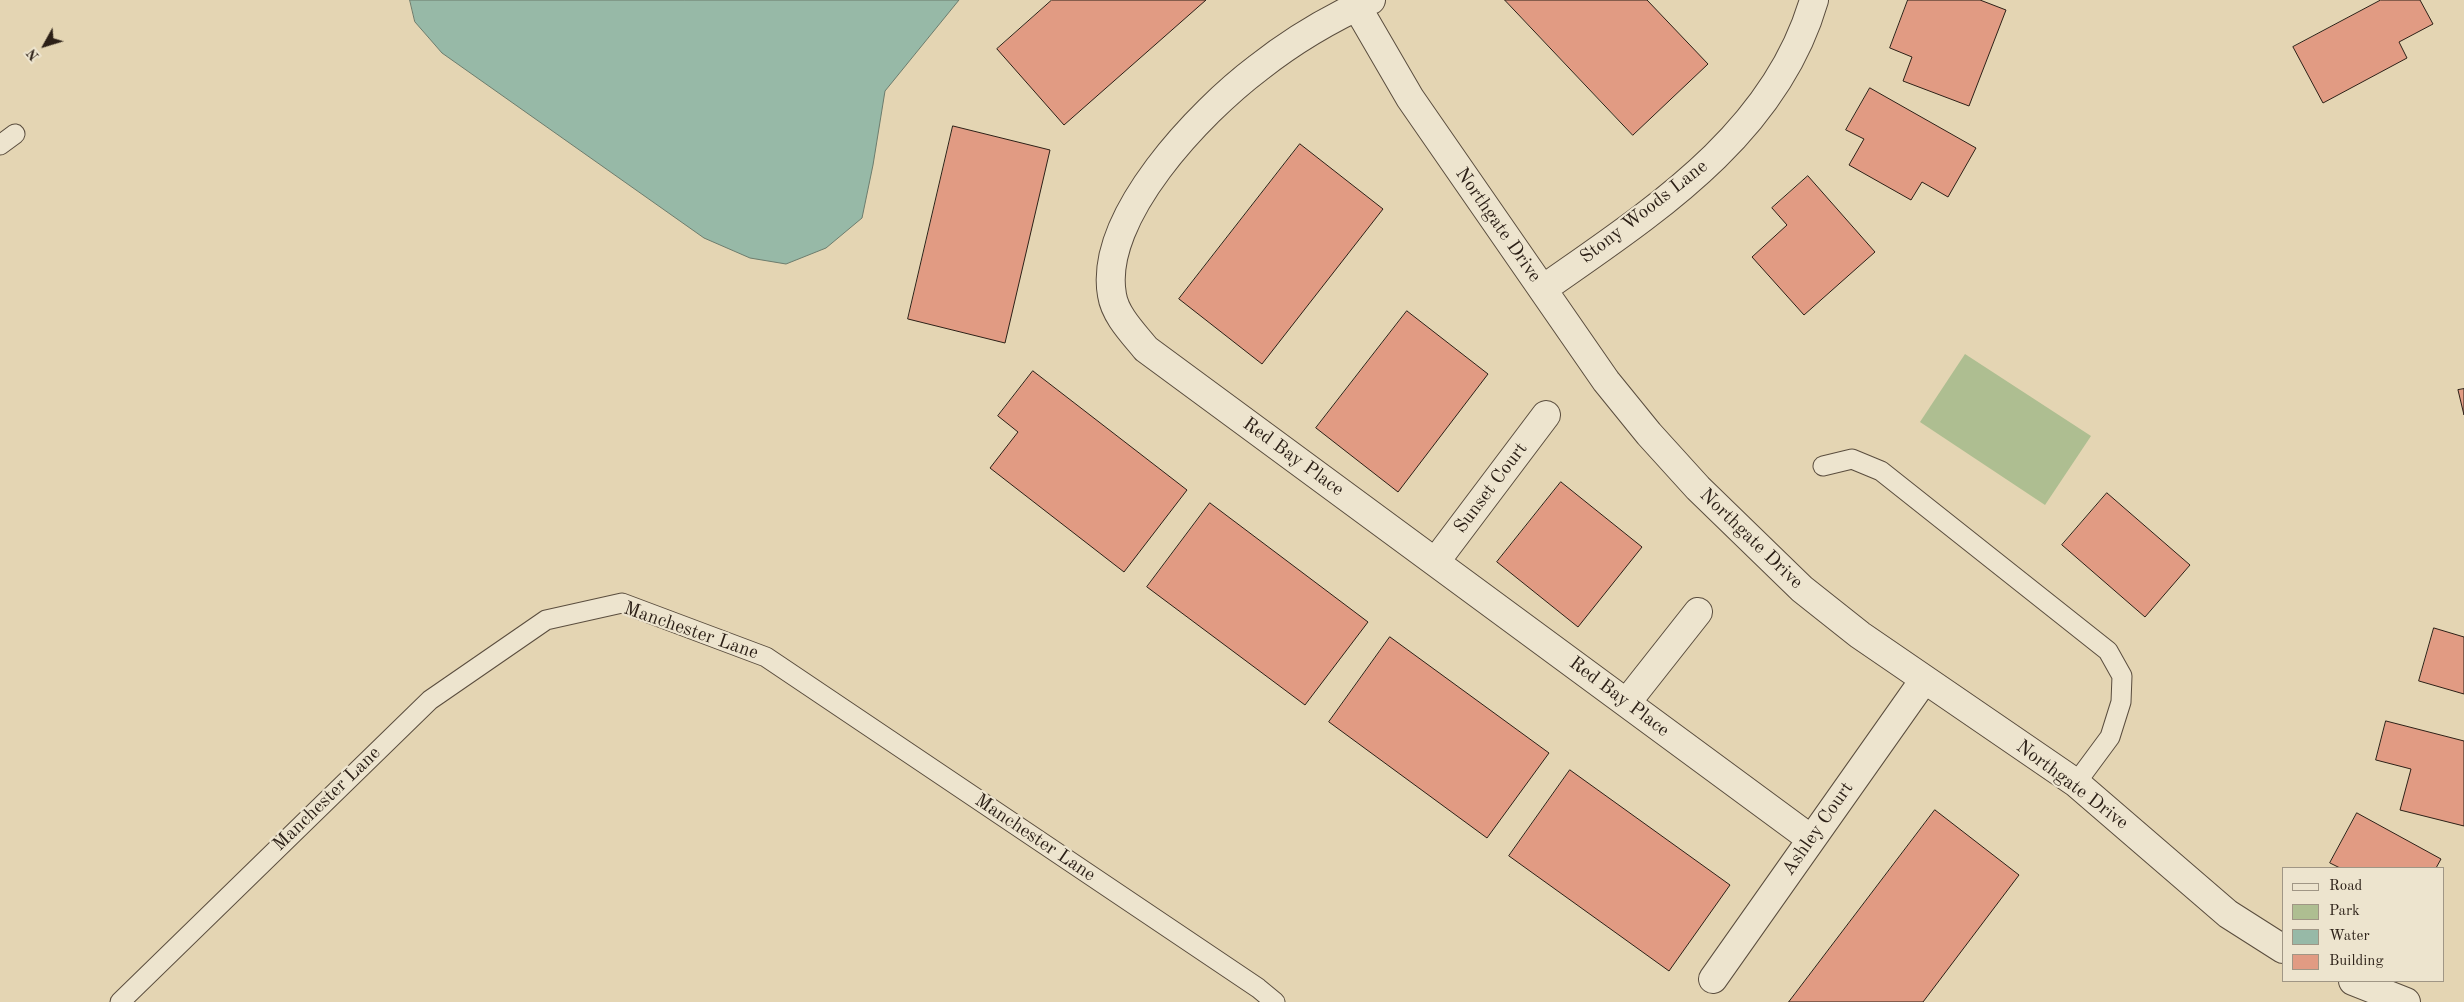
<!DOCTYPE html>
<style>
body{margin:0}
#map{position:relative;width:2464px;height:1002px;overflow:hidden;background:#e4d5b3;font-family:"Old Standard TT",serif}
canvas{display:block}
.legend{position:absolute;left:2282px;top:867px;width:162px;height:115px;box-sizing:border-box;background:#ede4ce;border:1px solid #a09685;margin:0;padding:6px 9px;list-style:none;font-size:15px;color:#2c2017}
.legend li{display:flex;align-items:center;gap:10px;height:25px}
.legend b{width:25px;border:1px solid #a09685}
.north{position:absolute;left:20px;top:20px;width:50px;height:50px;-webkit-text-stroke:4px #ede4ce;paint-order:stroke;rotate:231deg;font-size:14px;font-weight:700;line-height:20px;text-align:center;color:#2c2017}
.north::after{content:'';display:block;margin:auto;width:18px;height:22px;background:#2c2017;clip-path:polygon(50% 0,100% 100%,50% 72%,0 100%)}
</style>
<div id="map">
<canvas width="2464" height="1002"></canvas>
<ul class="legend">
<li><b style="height:6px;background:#ede4ce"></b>Road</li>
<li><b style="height:14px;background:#aebe91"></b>Park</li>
<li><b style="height:14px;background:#97b9a7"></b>Water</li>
<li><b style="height:14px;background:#e19b83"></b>Building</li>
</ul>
<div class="north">N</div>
</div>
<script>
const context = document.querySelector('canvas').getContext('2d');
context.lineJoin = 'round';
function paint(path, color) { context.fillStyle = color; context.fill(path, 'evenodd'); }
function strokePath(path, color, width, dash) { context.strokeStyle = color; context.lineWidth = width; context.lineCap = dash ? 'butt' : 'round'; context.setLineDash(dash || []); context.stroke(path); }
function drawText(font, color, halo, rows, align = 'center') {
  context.font = font + ' "Old Standard TT",serif'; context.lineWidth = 4.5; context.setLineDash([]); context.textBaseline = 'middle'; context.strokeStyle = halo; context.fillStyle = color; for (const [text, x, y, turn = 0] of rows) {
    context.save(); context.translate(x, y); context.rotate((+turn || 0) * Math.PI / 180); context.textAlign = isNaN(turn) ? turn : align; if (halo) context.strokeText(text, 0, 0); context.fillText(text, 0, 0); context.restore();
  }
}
paint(new Path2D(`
 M1965 354 2091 436 2045 505 1920 422Z`), '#aebe91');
const water = new Path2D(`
 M410 0H959L885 91 873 165 862 218 826 248 786 264 750 258 704 238 442 53 415 22Z`);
paint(water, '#97b9a7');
strokePath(water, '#6c7c6d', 1);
const building = new Path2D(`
 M1052 0H1206L1064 125 997 49Z
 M1505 0H1647L1708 64 1633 135Z
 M1908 0H1980L2006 10 1969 106 1903 81 1912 57 1890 48Z
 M2381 0H2420L2433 24 2399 42 2407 58 2323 103 2293 47Z
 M1870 88 1976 148 1948 197 1922 182 1911 200 1849 165 1864 139 1846 130Z
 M953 126 1050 150 1005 343 908 319Z
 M1300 144 1383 209 1262 364 1179 299Z
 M1808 176 1875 252 1804 315 1752 257 1787 225 1772 208Z
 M1407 311 1488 374 1398 492 1316 428Z
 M1033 371 1187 490 1124 572 990 468 1018 432 998 416Z
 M2464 389V415L2458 390Z
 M1561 482 1642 547 1578 627 1497 562Z
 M2107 493 2190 565 2145 617 2062 545Z
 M1210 503 1368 622 1305 705 1147 587Z
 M2434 628 2464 637V694L2419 681Z
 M1390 637 1549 753 1487 838 1329 722Z
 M2386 721 2464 741V826L2400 810 2411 769 2376 760Z
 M1570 770 1730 885 1669 971 1509 856Z
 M1935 810 2019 875 1923 1002H1789Z
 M2357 813 2441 859 2436 868H2340L2330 863Z`);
paint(building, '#e19b83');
strokePath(building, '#2c2017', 1);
const lane = new Path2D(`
 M0 145 15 134
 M1823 466 1852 459 1881 471 2108 651 2122 676 2121 702 2110 737 2076 783
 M120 1002 430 700 546 620 622 603 766 657 1258 988 1275 1002`);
const street = new Path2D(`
 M1353 0 1410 98 1606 381 1649 434 1698 488 1802 589 1860 635 2076 783 2228 914 2283 949
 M1371 0C1331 18 1292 41 1258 68 1201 111 1098 217 1112 295 1115 315 1133 333 1146 349L1811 839
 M1543 289C1651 213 1775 135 1814 0
 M1436 561 1546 415
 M1627 702 1698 612
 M1713 979 1924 680
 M2353 981 2406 1002`);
strokePath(lane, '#5a4d3e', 21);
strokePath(street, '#5a4d3e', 30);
strokePath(lane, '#ede4ce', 19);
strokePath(street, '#ede4ce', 28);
drawText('19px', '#2c2017', '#ede4ce', [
 ["Stony Woods Lane",1644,212,-38],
 ["Northgate Drive",1498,225,55],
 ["Red Bay Place",1293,457,36],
 ["Sunset Court",1491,488,-53],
 ["Northgate Drive",1751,539,44],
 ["Manchester Lane",691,631,19],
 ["Red Bay Place",1619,697,37],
 ["Northgate Drive",2072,785,37],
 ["Manchester Lane",327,799,-44],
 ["Ashley Court",1818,829,-55],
 ["Manchester Lane",1035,838,34]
]);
</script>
